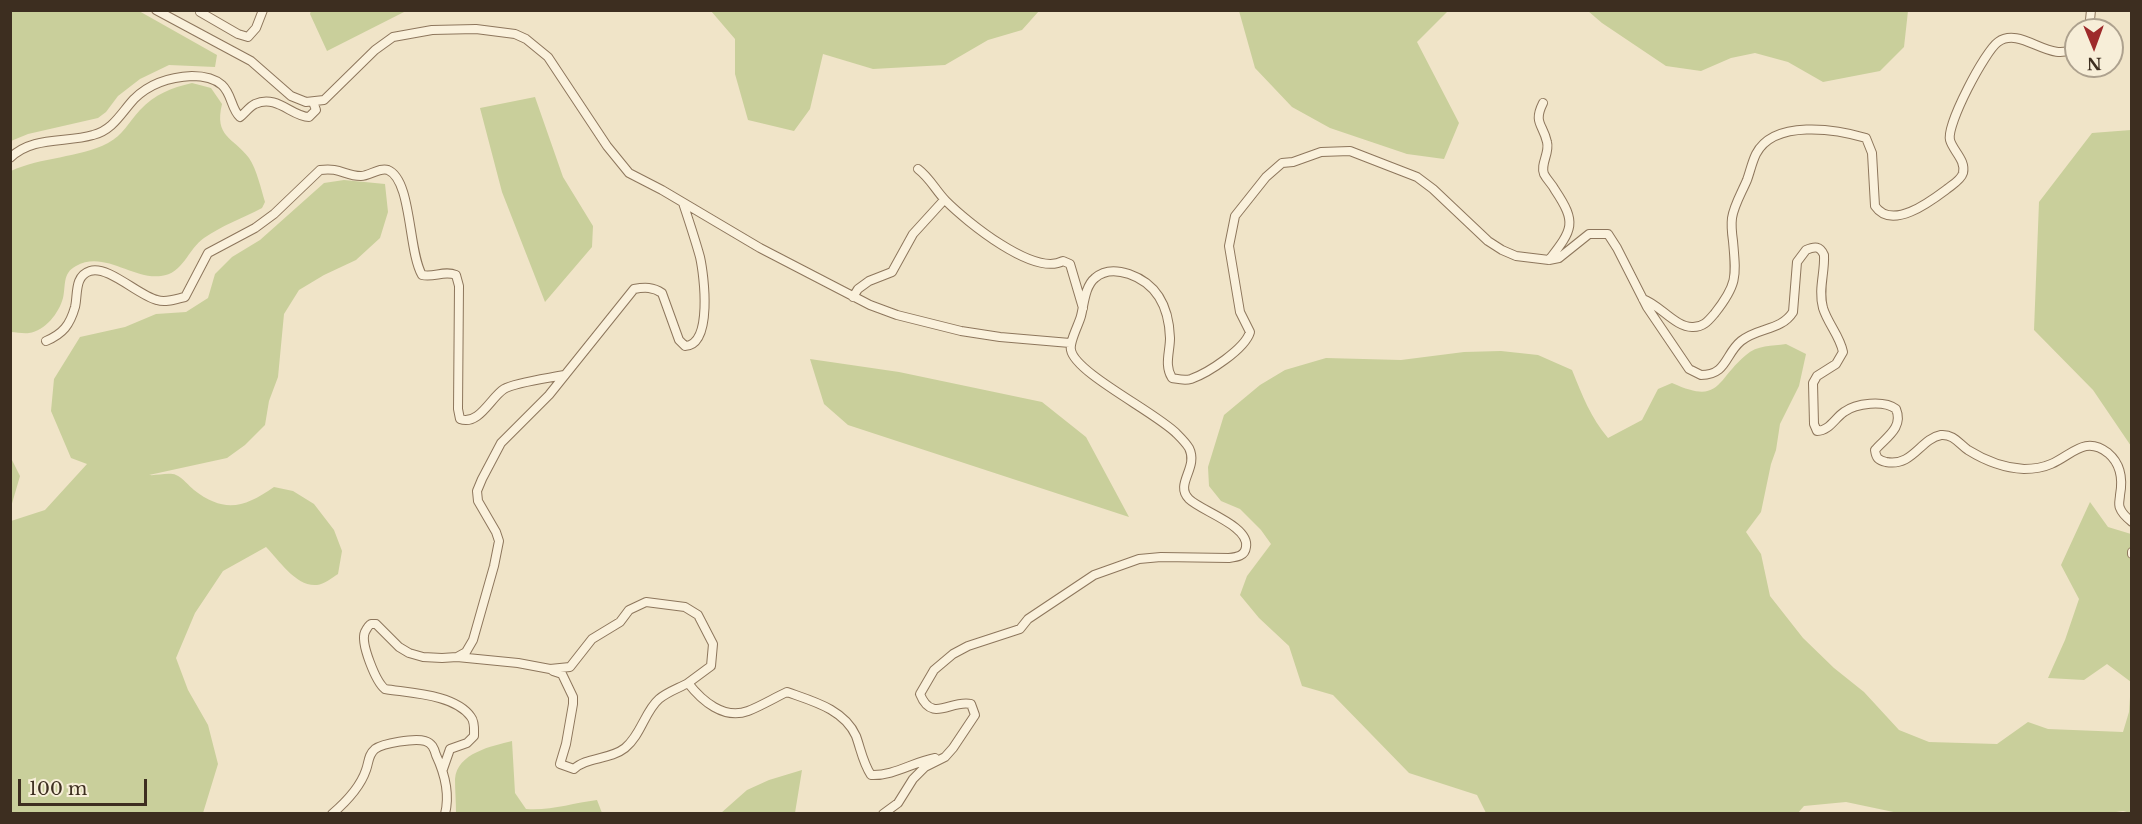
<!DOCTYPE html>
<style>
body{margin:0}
#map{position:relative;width:2142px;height:824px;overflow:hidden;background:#f0e4c8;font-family:"Libre Baskerville",serif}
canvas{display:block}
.frame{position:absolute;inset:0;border:12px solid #3d2e20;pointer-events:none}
.north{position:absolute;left:2064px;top:18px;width:60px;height:60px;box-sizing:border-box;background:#f7eed8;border:2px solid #ada18e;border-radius:50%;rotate:179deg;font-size:16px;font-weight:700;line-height:24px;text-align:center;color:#3d2e20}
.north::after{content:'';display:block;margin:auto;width:21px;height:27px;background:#9e2a2b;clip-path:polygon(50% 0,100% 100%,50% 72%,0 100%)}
.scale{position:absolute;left:18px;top:779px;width:129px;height:27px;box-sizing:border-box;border:3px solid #3d2e20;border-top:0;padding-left:8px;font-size:18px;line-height:21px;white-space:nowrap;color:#3d2e20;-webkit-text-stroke:4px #f7eed8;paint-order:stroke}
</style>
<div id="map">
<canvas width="2142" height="824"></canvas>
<div class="frame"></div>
<div class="north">N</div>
<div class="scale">100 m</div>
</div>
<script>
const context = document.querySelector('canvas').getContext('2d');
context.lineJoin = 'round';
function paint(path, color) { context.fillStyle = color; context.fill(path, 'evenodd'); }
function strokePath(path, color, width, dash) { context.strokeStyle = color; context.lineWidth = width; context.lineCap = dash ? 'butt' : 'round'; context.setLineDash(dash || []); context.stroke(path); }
paint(new Path2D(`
 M11 10 139 11 217 55 215 67 169 65 140 79 118 96 106 112 98 118 28 134 11 141Z
 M311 10H406V11L327 51 310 14Z
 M711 11H1039L1022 30 988 40 945 65 873 69 823 54 810 109 794 131 748 120 735 74V39Z
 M1239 11H1448L1417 42 1459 123 1444 159 1407 154 1330 128 1292 107 1255 68Z
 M1588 11H1908L1904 47 1880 71 1823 82 1788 62 1755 53 1731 58 1701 71 1666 66 1602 23Z
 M192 83 211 88 222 104C214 137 233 137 249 158 257 170 261 189 265 202L262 208C243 218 221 226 204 238 188 249 183 274 161 276 133 280 104 250 76 266 62 273 66 287 63 298 59 313 45 331 29 333 24 334 16 332 11 332V171C41 157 79 158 108 143 123 135 129 122 140 110 155 94 171 88 192 83Z
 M535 97 563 177 593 226 592 247 545 302 502 192 480 108Z
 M2131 130H2132L2131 446 2093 390 2034 330 2039 202 2092 133Z
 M344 180 385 184 388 212 380 238 356 260 324 275 299 290 284 314 278 377 269 401 265 425 245 445 227 458 149 475C156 476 169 472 176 475 183 478 189 486 194 490 225 514 245 507 274 487L293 491 314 504 334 530 342 551 338 574C332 578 324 584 317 585 296 587 279 560 266 547L223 571 195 613 176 658 188 690 208 725 218 764 203 813H11V521L45 510 87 464 71 458 51 411 54 379 80 337 125 327 156 314 186 312 208 298 215 274 232 257 260 240 324 183Z
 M1786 344 1806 354 1799 386 1780 424 1776 450 1771 464 1761 512 1746 532 1761 554 1770 596 1803 638 1834 668 1864 692 1899 730 1929 742 1997 744 2028 722 2048 729 2123 732 2129 712 2131 682 2107 664 2084 680 2048 678 2065 640 2079 599 2061 565 2090 502 2108 527 2131 534V813L2123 811 2102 814H1903L1846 802 1804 806 1797 814 1486 813 1477 795 1409 773 1333 695 1302 686 1289 646 1259 618 1240 595 1247 576 1271 544 1261 530 1240 509 1221 501 1209 486 1208 467 1224 415 1260 385 1285 370 1326 358 1401 360 1464 352 1501 351 1538 355 1572 370C1582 395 1591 418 1608 438L1642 420 1658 389 1672 383C1721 405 1715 381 1746 355 1757 345 1772 346 1786 344Z
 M810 359 899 372 1042 402 1086 437 1129 517 848 425 824 404Z
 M11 458 20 476 11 507Z
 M512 741 515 793 526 809C550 811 573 803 597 800L602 813H456C456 802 455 790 455 779 457 753 492 746 512 741Z
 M802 770 795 813H721L747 790 769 780Z`), '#c9cf9b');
const street = new Path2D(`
 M156 10 251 61 291 96 306 102 324 100 375 50 393 37 432 30 476 29 515 34 526 39 548 57 607 146 629 173 662 190 760 248 870 305 897 315 961 331 1000 337 1070 343
 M200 12 238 34 248 37 256 28 263 10
 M2089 30 2091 10
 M1543 103C1533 123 1543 124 1547 142 1550 153 1540 164 1544 174 1547 180 1552 184 1555 190 1577 223 1573 229 1549 260
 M10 158C32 136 66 143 93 135 113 130 121 113 134 99 150 83 170 77 192 76 202 76 214 78 222 85 232 94 231 109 240 117 245 113 249 107 255 104 277 94 292 117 309 117L316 110 313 102
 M918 169C930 178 936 191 946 201 966 221 1034 277 1063 261L1070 264 1083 308
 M853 297 858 289 869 281 892 272 913 234 944 200
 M1643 299C1660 305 1676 328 1693 327 1704 327 1709 320 1715 313 1738 284 1736 276 1733 241 1732 234 1731 226 1732 218 1734 205 1742 192 1747 180 1750 172 1752 162 1756 154 1774 119 1836 129 1866 138L1872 153 1875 206C1892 231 1931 201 1947 189 1952 185 1961 180 1963 173 1966 160 1953 151 1950 140 1946 125 1985 51 1998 42 2022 25 2052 67 2076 46
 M46 341C53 338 60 334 65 328 70 322 73 314 75 307 78 295 74 276 90 271 108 265 139 296 157 300 166 303 176 299 185 297L208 253 255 228 274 214 320 170C340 167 345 176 361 176 369 176 380 167 388 170 412 180 408 251 422 275 434 278 444 270 456 275L459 286 458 409 460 419C479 426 491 397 504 389 516 382 550 378 564 375
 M2132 552V554
 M457 657 518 663 550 669 570 667 592 639 620 622 629 610 646 602 685 607 698 615 713 644 711 666 688 683C702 701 724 720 748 711 761 706 774 698 787 692 812 701 844 709 856 736 861 750 863 763 871 775 894 776 913 762 935 758
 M553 671 562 674 573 697V704L566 744 560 764 574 769C586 757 610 760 625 748 641 735 645 711 659 699 667 692 679 688 688 683
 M443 769 450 749 467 743 474 736C474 730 475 722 471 717 455 694 409 693 385 689 376 682 360 643 365 632 366 630 369 625 371 624H376L399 647 409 653 423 657 442 658 457 657 466 652 473 640 494 566 499 541 496 532 478 501 477 491 482 479 501 443 549 395 634 289C645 287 653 287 662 293L679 340 685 346C713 345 704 275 700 257 695 239 689 221 683 203
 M332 814C346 802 360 788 366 770 369 762 368 755 375 749 383 743 415 738 425 741 432 743 434 748 436 755 444 772 450 794 445 814
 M883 814 898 803 913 779 925 767 945 757 953 748 975 715 971 704C951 699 932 724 920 694L934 670 953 654 968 646 1020 629 1028 619 1094 575 1139 559 1161 557 1229 558C1237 557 1245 556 1246 547 1250 526 1201 511 1189 499 1174 484 1199 468 1189 448 1186 443 1181 438 1177 434 1157 413 1075 373 1071 350 1069 342 1079 324 1081 316 1084 304 1085 286 1095 278 1105 269 1117 270 1129 274 1158 284 1169 308 1170 338 1170 352 1164 365 1172 378 1178 379 1184 381 1191 379 1208 373 1245 349 1250 332L1240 312 1229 246 1235 216 1266 177 1282 163 1293 162 1321 152 1350 151 1417 177 1433 189 1488 241 1502 250 1516 256 1549 260 1559 258 1589 234H1608L1617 248 1647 307 1689 369 1701 375C1727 375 1725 354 1741 341 1758 327 1781 331 1793 312L1797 262 1806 250C1815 246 1820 246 1824 255 1825 273 1818 289 1823 308 1828 324 1840 336 1843 352L1836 364 1817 376 1813 383 1814 424 1817 431C1829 431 1835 418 1844 412 1856 403 1884 400 1896 409 1904 428 1885 438 1875 450 1876 458 1878 460 1886 462 1913 467 1920 439 1941 435 1954 434 1959 444 1968 450 1984 460 2005 468 2024 469 2033 469 2042 468 2051 464 2072 455 2085 435 2108 453 2121 464 2123 479 2120 495 2120 499 2118 504 2120 508 2122 514 2127 518 2132 522`);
strokePath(street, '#8d765c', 10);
strokePath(street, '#faf1dc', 8);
</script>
